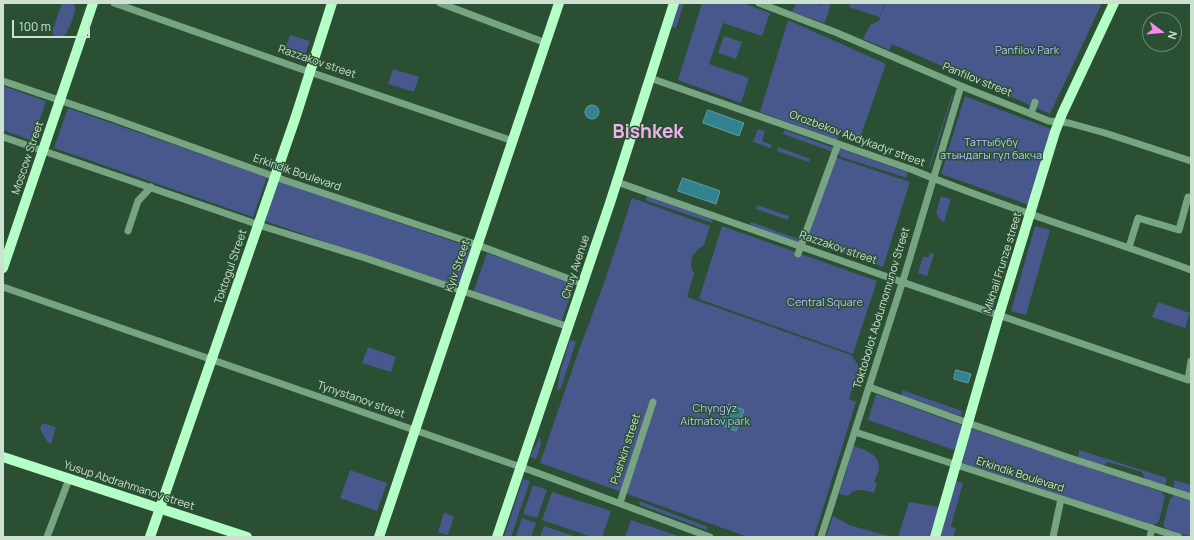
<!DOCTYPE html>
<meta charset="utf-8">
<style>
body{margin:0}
#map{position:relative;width:1194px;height:540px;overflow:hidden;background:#2a4f33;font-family:Manrope,sans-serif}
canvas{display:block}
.frame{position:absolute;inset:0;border:4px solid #cce1d0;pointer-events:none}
.north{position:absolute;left:1142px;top:12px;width:40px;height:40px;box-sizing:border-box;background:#2a4f33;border:1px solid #6b8972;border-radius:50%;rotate:106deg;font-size:11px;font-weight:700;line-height:16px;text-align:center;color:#cce1d0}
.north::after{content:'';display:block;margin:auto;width:14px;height:18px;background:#f788ec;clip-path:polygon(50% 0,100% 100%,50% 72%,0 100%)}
.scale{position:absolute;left:12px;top:20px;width:78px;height:18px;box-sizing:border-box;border:2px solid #cce1d0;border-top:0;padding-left:5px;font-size:12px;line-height:14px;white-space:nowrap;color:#cce1d0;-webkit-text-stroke:3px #2a4f33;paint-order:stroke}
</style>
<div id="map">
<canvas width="1194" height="540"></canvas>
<div class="frame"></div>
<div class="north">N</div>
<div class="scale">100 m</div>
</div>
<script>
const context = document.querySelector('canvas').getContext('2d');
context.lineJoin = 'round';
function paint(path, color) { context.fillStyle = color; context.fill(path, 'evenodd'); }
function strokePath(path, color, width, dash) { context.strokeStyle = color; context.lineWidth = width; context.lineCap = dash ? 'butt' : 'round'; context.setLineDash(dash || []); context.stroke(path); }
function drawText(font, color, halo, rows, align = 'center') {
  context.font = font + ' Manrope,sans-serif'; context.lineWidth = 3; context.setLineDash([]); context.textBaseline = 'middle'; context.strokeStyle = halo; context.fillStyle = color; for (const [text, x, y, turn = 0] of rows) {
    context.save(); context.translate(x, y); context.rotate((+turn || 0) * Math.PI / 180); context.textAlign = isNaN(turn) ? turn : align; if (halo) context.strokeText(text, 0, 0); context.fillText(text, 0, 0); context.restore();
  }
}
paint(new Path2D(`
 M62 3H72C74 5 75 5 75 9 75 15 67 35 62 38 58 38 54 37 52 32Z
 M677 3H684L676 28 670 26Z
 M702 3H743L770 13 762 36 723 23 709 64 749 78 741 103 678 80Z
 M796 3H814L821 5 825 3H831L825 23 792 12Z
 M850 3H884L880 17 849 7Z
 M885 3H1102L1050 114 892 44 889 50 863 39 870 25 879 21Z
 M788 20 886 64 860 138 840 132 837 140 760 112Z
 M290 35 310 41 304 57 284 51Z
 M724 36 742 42 736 59 718 53Z
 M393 69 419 77 414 92 388 84Z
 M3 86 46 101 33 141 3 130Z
 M952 95H953L930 167 929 166Z
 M965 96 1051 129 1029 205 941 174Z
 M68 108 267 177 253 217 54 148Z
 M758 129 765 131 762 141 772 145 771 148 753 142Z
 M785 130 834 148 833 152 783 134Z
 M778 147 810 159 809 162 777 151Z
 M839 148 907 172V178L841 157 837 153Z
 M835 157 910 182 883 267 807 240Z
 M278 181 475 249 461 289 265 221Z
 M647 195 713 218 712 223 647 201 646 199Z
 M941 196 951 199 944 222 940 220V218L936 214Z
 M632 198 710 226 704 245 698 249 692 257 691 267 694 273 687 297 851 355 859 366 849 399 856 402 814 537H748L540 463 579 350 605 280Z
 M757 205 789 216 788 220 756 209Z
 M751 222 801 240 799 243 750 225Z
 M722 226 877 281 853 354 699 299Z
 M1035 226 1050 230 1026 315 1011 311Z
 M487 253 575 283 561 323 473 293Z
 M930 253 934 254 927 276 918 273 923 257H929Z
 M1158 302 1190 313 1185 328 1152 317Z
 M570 340 576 342 561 388 557 391 560 372Z
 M368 347 396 357 391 372 362 363Z
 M902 390 962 411 961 416 902 396Z
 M876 394 961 425 962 427 956 449 954 450 868 420Z
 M42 423 56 427 51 444 48 443 40 429Z
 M973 429 1162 492 1165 497 1159 521 1156 524 1152 525 963 463 962 459 970 432Z
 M540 436 541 444 536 459 530 457C533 449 537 444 540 436Z
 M854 446C864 450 878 453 879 466 879 471 876 478 874 482L877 484 874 493C863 490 857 487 848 496L839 494Z
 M1079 450 1167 478 1165 485 1145 479 1142 472 1108 462 1103 466 1078 458Z
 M350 470 387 483 377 511 340 498Z
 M523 479 530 481 511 537H504Z
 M1174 480 1191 485V495L1175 490 1174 487Z
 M955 481 963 483 951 526 956 529 953 537H938Z
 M533 485 547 490 537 518 523 514Z
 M552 492 611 511 602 537H592L542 520Z
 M1174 495 1191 500V537L1168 530 1164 527V522L1170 499Z
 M639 501 708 527 706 530 640 505Z
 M909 502 939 507 929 537H898Z
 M444 513 454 516 448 535 438 532Z
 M833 516 849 525 892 537H826Z
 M522 518 536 523 531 537 516 536Z
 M631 520 681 537H625Z
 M544 526 577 537H540Z`), '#48578c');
const water = new Path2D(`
 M585 112a7 7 0 1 1 14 0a7 7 0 1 1-14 0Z
 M708 110 744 123 739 136 703 123Z
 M683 178 720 191 716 204 678 191Z
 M956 370 971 374 968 383 954 379Z
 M729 404 744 410 736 431 721 425Z`);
paint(water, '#328290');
strokePath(water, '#609ea3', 1);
strokePath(new Path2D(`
 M114 3 301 69 513 141
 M440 3 546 43
 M759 3 835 32 961 86 1049 121 1069 123 1105 133 1191 161
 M650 78 913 170C1004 208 1099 236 1191 270
 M3 81 109 117 284 180 472 243 583 284
 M1031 114 1035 102
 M3 137 268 228 365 258 569 327
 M617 182 902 282 1188 380 1191 361
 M128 231 138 201 151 187
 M1129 247 1138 218 1179 230 1188 197
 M798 254 838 144
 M3 287 535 472 710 537
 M869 387 968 423 1070 458 1191 497
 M855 432 1179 537
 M620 503 653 402
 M47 537 69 479
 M821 537 905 274 961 86
 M1053 537 1061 499
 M1150 537 1152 528`), '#78a581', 7);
strokePath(new Path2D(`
 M3 268 93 3
 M3 457 247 537
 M150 537 295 119 332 3
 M379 537 559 3
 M497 537 610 203 674 3
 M935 537 999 315 1055 132 1062 114 1114 3`), '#b4ffc5', 10);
drawText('11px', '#b4c5fa', '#2a4f33', [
 ["Panfilov Park",1027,51],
 ["Таттыбүбү",991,143],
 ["атындагы гүл бакча",991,156],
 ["Central Square",825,303],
 ["Chyngyz",715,409],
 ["Aitmatov park",715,422]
]);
drawText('11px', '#cce1d0', '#2a4f33', [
 ["Razzakov street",317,62,19],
 ["Panfilov street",977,80,22],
 ["Orozbekov Abdykadyr street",857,139,20],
 ["Moscow Street",28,158,-71],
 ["Erkindik Boulevard",297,173,19],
 ["Razzakov street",838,248,19],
 ["Mikhail Frunze street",1003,263,-73],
 ["Kyiv Street",458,266,-71],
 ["Toktogul Street",231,267,-71],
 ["Chuy Avenue",576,267,-72],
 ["Toktobolot Abdumomunov Street",882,308,-73],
 ["Tynystanov street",361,400,19],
 ["Pushkin street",626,449,-72],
 ["Erkindik Boulevard",1020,475,18],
 ["Yusup Abdrahmanov street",129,486,18]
]);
drawText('bold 19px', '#f1b3ea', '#2a4f33', [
 ["Bishkek",648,133]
]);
</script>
